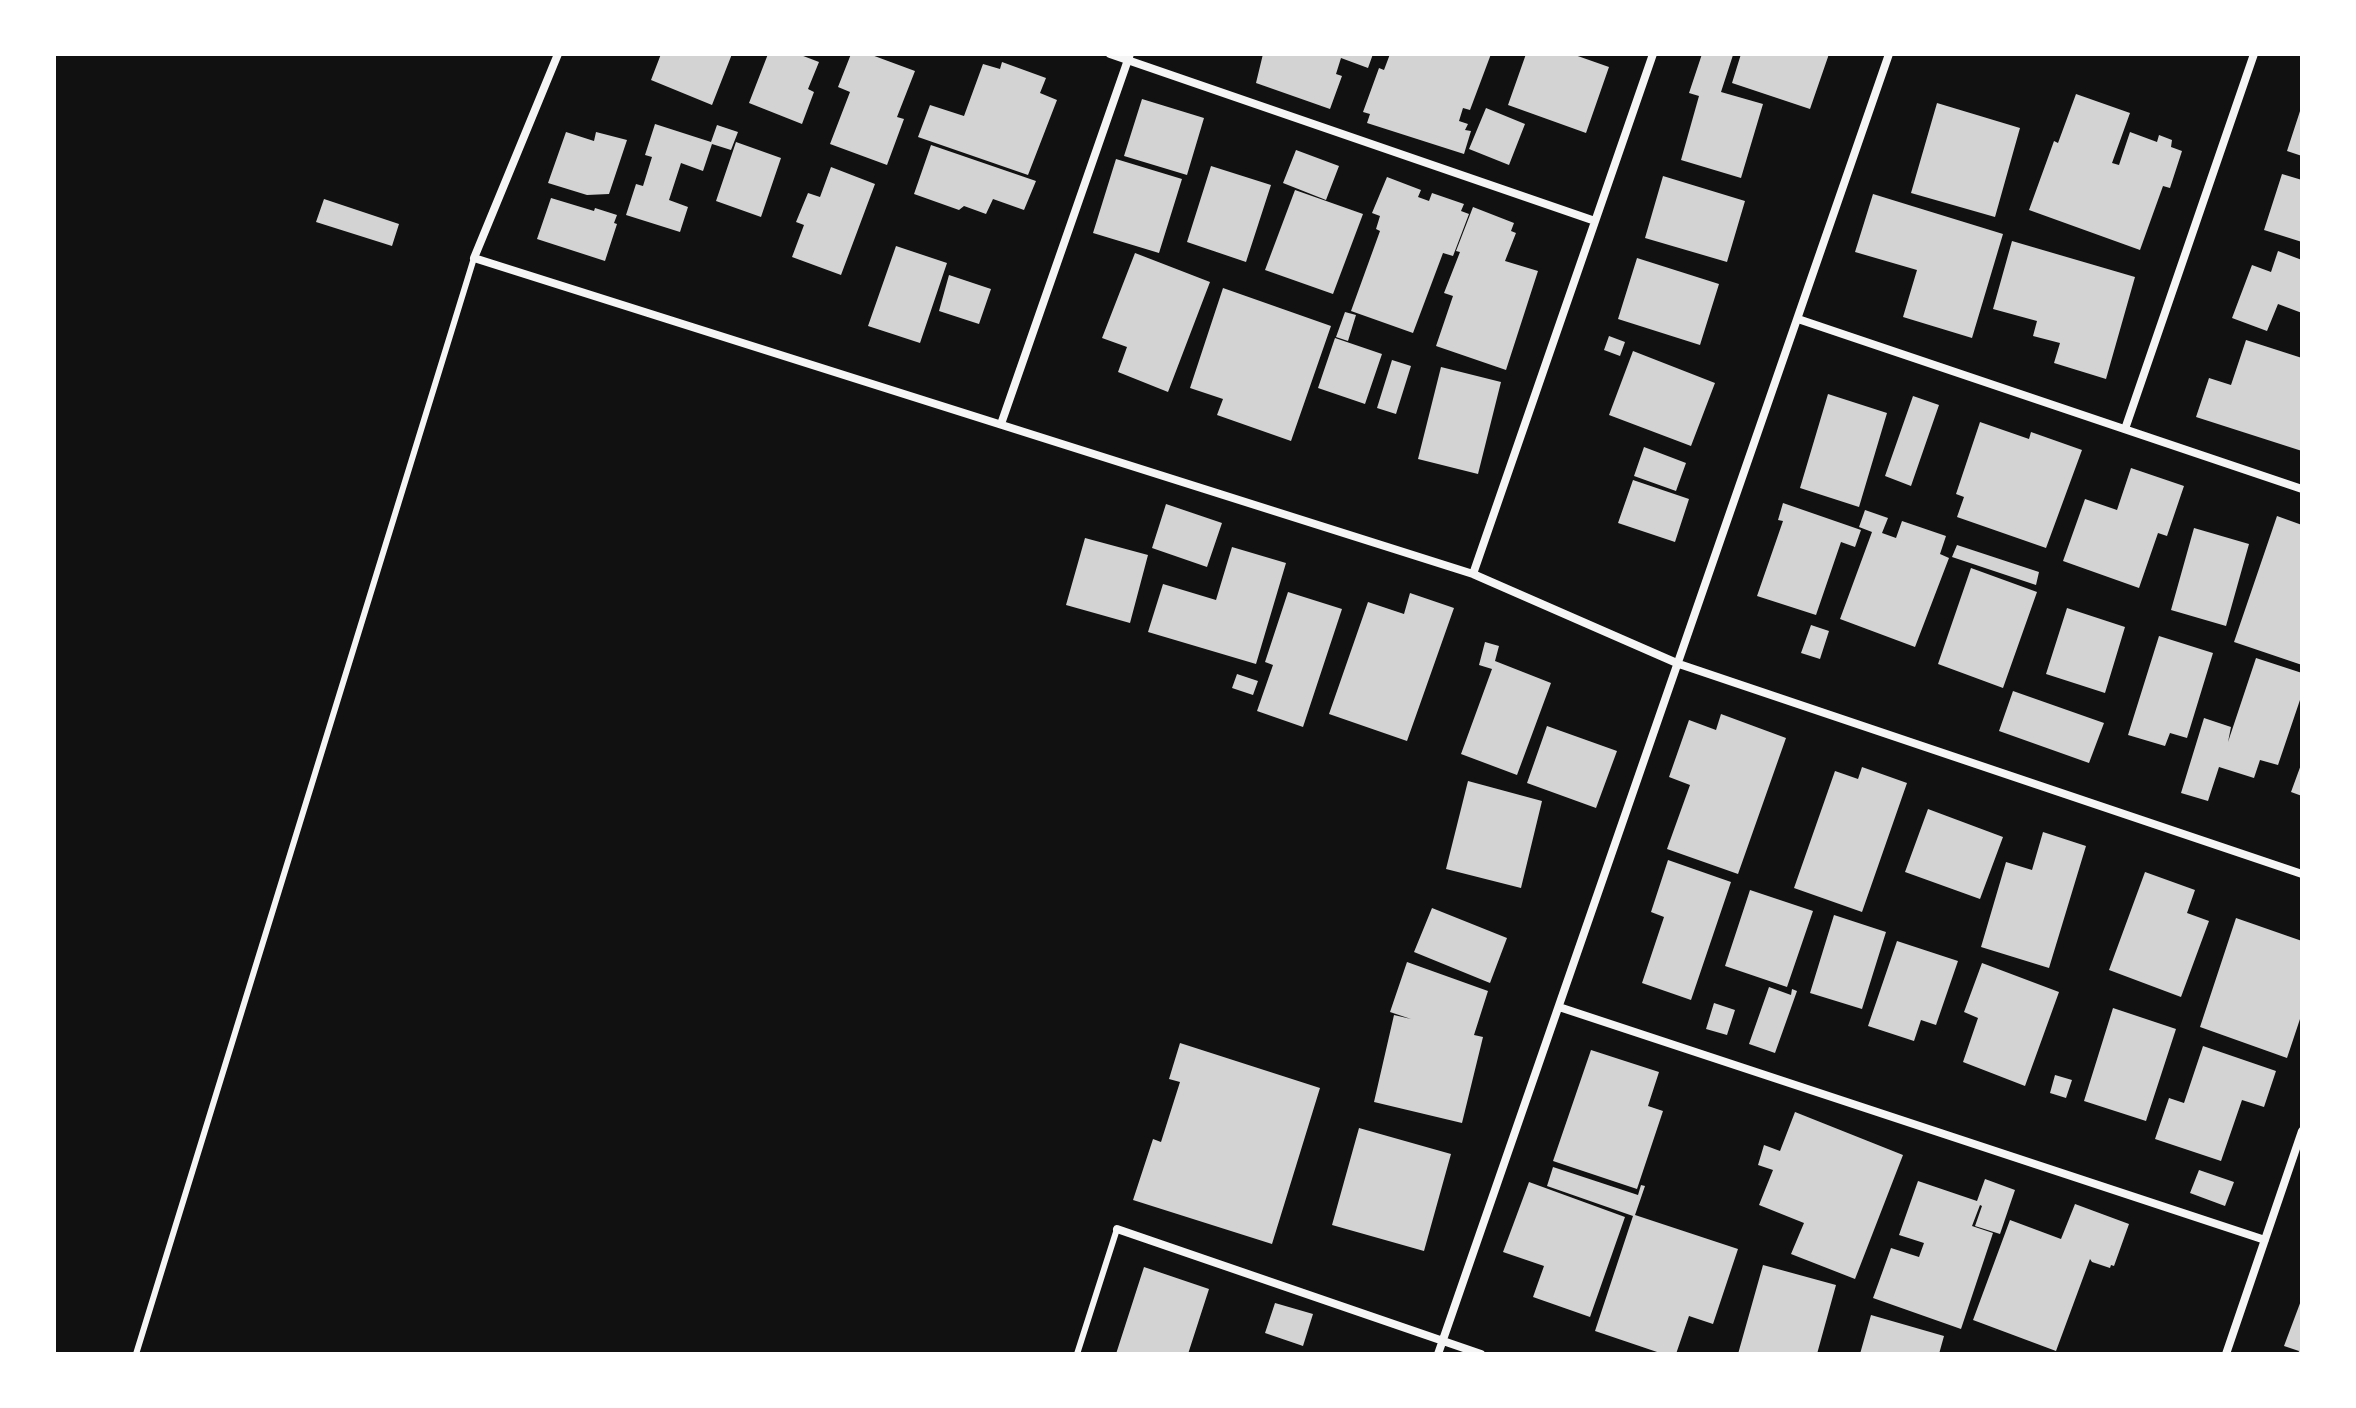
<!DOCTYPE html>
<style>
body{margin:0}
#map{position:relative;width:2356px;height:1408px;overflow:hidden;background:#111;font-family:"DM Sans",sans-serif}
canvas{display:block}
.frame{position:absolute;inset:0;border:56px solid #fff;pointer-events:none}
</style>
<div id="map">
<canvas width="2356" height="1408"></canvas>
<div class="frame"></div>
</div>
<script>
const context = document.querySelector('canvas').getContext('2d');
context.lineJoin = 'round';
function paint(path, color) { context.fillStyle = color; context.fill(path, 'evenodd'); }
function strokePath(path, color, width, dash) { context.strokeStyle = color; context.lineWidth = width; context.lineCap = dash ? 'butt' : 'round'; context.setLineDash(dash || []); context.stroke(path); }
paint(new Path2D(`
 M661 54H732L712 105 651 80Z
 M768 54H798L819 62 808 89 814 92 802 124 749 103Z
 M851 54H869L915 71 897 117 904 119 887 165 830 144 850 92 838 87Z
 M1263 54H1373L1368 68 1341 58 1336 74 1342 76 1330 109 1256 83Z
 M1390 54H1491L1470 110 1463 108 1459 121 1468 124 1465 130 1471 131 1464 154 1367 123 1370 114 1363 112 1379 68 1384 70Z
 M1526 54H1572L1609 67 1586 133 1508 105Z
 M1702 54 1733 55 1721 92 1763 104 1741 178 1681 160 1699 96 1689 93Z
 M1741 54H1829L1810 109 1732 83Z
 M1002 62 1046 78 1040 93 1057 100 1028 175 918 137 930 105 964 116 983 64 1000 69Z
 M2076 94 2130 113 2112 163 2119 165 2130 132 2157 142 2159 135 2172 140 2171 147 2182 151 2170 188 2163 186 2140 250 2029 210 2054 141 2058 143Z
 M1142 99 1204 118 1187 175 1124 156Z
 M1937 103 2020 128 1995 217 1911 193Z
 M2302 105V156L2287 151Z
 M1486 108 1525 124 1509 165 1469 149Z
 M655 124 711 142 717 125 738 132 731 150 712 144 703 171 681 163 669 200 688 207 680 232 626 215 636 184 643 186 652 157 645 155Z
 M566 132 594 141 596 132 627 140 609 194 587 195 548 183Z
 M736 142 781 158 761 217 716 201Z
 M931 145 1036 181 1024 210 993 199 986 214 964 206 959 210 914 194Z
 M1296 150 1339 166 1326 200 1283 183Z
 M1116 159 1182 179 1159 253 1093 233Z
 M1211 166 1271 185 1246 262 1187 242Z
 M831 167 875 184 841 275 792 257 804 225 796 222 808 193 820 197Z
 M2282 174 2302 180V242L2264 230Z
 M1663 176 1745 201 1727 262 1645 238Z
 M1387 177 1421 190 1418 197 1429 201 1432 193 1464 204 1461 211 1469 214 1453 256 1443 253 1413 333 1351 311 1380 231 1376 229 1380 216 1372 213Z
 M1295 190 1363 214 1333 294 1265 270Z
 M1873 194 2003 234 1972 338 1903 317 1917 270 1855 252Z
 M551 198 594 211 595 208 617 215 614 223 617 224 605 261 537 239Z
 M324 199 399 224 392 246 316 222Z
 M1473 207 1514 223 1511 231 1516 233 1505 261 1538 271 1506 370 1436 346 1453 296 1444 293 1460 252 1456 251Z
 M2012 241 2135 277 2106 379 2054 363 2060 343 2033 336 2037 321 1993 309Z
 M896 246 947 263 920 343 868 326Z
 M2278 251 2302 260V313L2278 304 2267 331 2232 318 2252 265 2271 272Z
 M1135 253 1210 282 1168 392 1118 372 1127 347 1102 338Z
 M1637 258 1719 284 1700 345 1618 319Z
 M949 275 991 289 979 324 939 311Z
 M1223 288 1331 326 1291 441 1217 415 1223 399 1190 388Z
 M1345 312 1356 315 1348 341 1336 337Z
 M1609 336 1625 342 1620 356 1604 350Z
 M1335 338 1382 354 1365 404 1318 388Z
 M2246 340 2302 358V451L2196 417 2209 378 2231 385Z
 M1633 351 1715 383 1691 446 1609 415Z
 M1392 360 1411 366 1396 414 1377 408Z
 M1441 367 1501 382 1478 474 1418 459Z
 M1828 394 1887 413 1859 507 1800 488Z
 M1913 396 1939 405 1911 486 1885 476Z
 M1980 422 2029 439 2031 432 2082 450 2046 548 1957 517 1964 497 1956 494Z
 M1644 447 1686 463 1676 491 1634 476Z
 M2131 468 2184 486 2167 536 2158 533 2139 588 2063 561 2085 499 2117 510Z
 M1633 480 1689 499 1675 542 1618 523Z
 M1783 503 1861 530 1855 547 1841 542 1816 615 1757 596 1783 521 1778 520Z
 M1166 504 1222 523 1207 567 1152 548Z
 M1865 510 1888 518 1882 533 1896 538 1902 521 1946 536 1940 554 1949 558 1915 647 1840 619 1872 532 1859 527Z
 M2277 516 2302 525V665L2234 642Z
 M2194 528 2249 544 2226 626 2171 610Z
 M1085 538 1148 555 1130 623 1066 605Z
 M1957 545 2039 572 2036 585 1952 557Z
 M1232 547 1286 563 1256 664 1148 632 1163 584 1216 600Z
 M1971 568 2037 592 2003 688 1938 664Z
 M1288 592 1342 609 1303 727 1257 711 1273 665 1265 662Z
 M1410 593 1454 608 1407 741 1329 714 1368 602 1404 614Z
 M2067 608 2125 627 2105 693 2046 674Z
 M1811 625 1829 631 1820 659 1801 653Z
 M2159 636 2213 653 2187 738 2170 733 2165 746 2128 735Z
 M1485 642 1499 646 1495 661 1551 683 1517 775 1461 754 1492 669 1479 665Z
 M2256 658 2302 673V694L2278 765 2260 760 2254 778 2219 767 2208 801 2181 793 2204 718 2231 727 2228 742Z
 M1237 674 1258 681 1253 695 1232 688Z
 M2013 691 2104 723 2089 763 1999 731Z
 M1721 714 1786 738 1738 874 1667 849 1690 785 1669 777 1689 720 1716 730Z
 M1547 726 1617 751 1596 808 1527 783Z
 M2302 762V796L2291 792Z
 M1862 767 1907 783 1862 912 1794 888 1835 771 1858 779Z
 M1468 781 1542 801 1521 888 1446 869Z
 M1928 809 2003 837 1980 899 1905 872Z
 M2043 832 2086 846 2049 968 1981 947 2006 862 2032 870Z
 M1668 860 1731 882 1691 1000 1642 983 1664 917 1651 912Z
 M2145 872 2195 890 2187 913 2209 921 2181 997 2109 970Z
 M1750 890 1813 911 1787 987 1725 966Z
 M1432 908 1507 938 1490 983 1414 952Z
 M1834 915 1886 932 1862 1009 1810 993Z
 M2236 918 2302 941V1013L2287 1058 2200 1027Z
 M1897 941 1958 961 1936 1025 1921 1020 1914 1041 1868 1026Z
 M1407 962 1488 991 1474 1035 1483 1037 1462 1123 1374 1102 1394 1015 1411 1019 1390 1012Z
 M1982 963 2059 992 2025 1086 1963 1062 1978 1018 1964 1012Z
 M1769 987 1791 995 1792 989 1797 991 1775 1053 1749 1044Z
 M1714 1003 1735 1010 1727 1035 1706 1029Z
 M2113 1008 2176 1029 2146 1121 2084 1101Z
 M1180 1043 1320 1088 1272 1244 1133 1200 1153 1139 1161 1142 1180 1082 1169 1079Z
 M2203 1046 2276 1071 2264 1107 2242 1100 2221 1161 2155 1139 2169 1098 2184 1103Z
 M1591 1050 1659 1072 1648 1106 1663 1111 1637 1189 1553 1161Z
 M2055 1075 2072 1080 2066 1098 2050 1093Z
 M1795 1112 1903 1155 1855 1279 1791 1254 1804 1223 1759 1205 1773 1170 1758 1165 1764 1145 1780 1151Z
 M1359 1128 1451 1154 1424 1251 1332 1225Z
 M1553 1167 1638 1195 1641 1185 1645 1186 1635 1215 1738 1249 1713 1324 1689 1316 1676 1354H1663L1595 1331 1633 1216 1547 1186Z
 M2199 1170 2234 1182 2225 1206 2190 1193Z
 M1985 1179 2015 1190 2000 1234 1975 1226 1982 1206 1980 1205 1972 1226 1993 1233 1961 1329 1873 1298 1891 1248 1919 1257 1924 1243 1899 1235 1918 1181 1977 1201Z
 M1529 1182 1625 1217 1590 1317 1533 1297 1544 1266 1503 1252Z
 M2075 1204 2129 1224 2114 1266 2111 1265 2110 1268 2092 1262 2090 1259 2056 1351 1973 1320 2010 1220 2061 1239Z
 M1763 1265 1836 1285 1817 1354H1738Z
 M1144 1267 1209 1289 1188 1354H1116Z
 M2302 1298V1354H2298L2299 1351 2284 1346Z
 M1275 1303 1313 1314 1303 1346 1265 1333Z
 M1871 1315 1944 1336 1939 1354H1860Z`), '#d3d3d3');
strokePath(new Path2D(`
 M136 1354 474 258
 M1077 1354 1117 1229`), '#f5f5f5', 6);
strokePath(new Path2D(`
 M558 54 474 258 1473 574 1679 664 2302 874
 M1110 54 1595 221
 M1798 319 2302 489
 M1001 424 1130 54
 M2125 429 2254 54
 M1473 574 1653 54
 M1559 1007 2265 1240
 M1117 1229 1481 1354
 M1438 1354 1889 54
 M2226 1354 2302 1131`), '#f5f5f5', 8);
</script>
